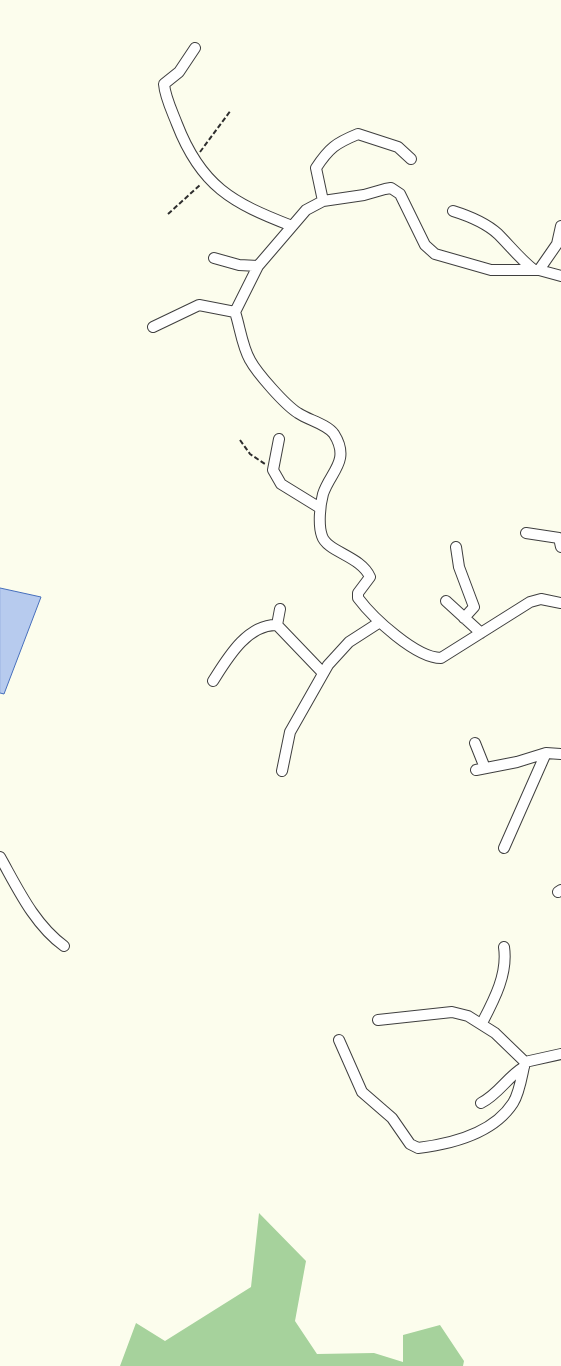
<!DOCTYPE html>
<style>
body{margin:0}
canvas{display:block;background:#fcfded}
</style>
<canvas width="561" height="1366"></canvas>
<script>
const context = document.querySelector('canvas').getContext('2d');
context.lineJoin = 'round';
function paint(path, color) { context.fillStyle = color; context.fill(path, 'evenodd'); }
function strokePath(path, color, width, dash) { context.strokeStyle = color; context.lineWidth = width; context.lineCap = dash ? 'butt' : 'round'; context.setLineDash(dash || []); context.stroke(path); }
paint(new Path2D(`
 M259 1213 306 1261 295 1321 317 1354 374 1353 403 1362V1335L440 1325 464 1361 463 1366H120L136 1323 165 1341 251 1287Z`), '#a6d29c');
const water = new Path2D(`
 M0 588 41 597 4 694 0 693Z`);
paint(water, '#b7cbee');
strokePath(water, '#476fbc', 1);
const minor = new Path2D(`
 M195 48 179 72 164 84C165 97 172 111 177 124 201 186 232 203 292 226
 M323 201 316 168C329 148 336 143 358 134L398 147 411 159
 M453 211C469 216 485 222 498 234 510 246 520 259 534 270
 M214 258 239 265 258 266
 M539 270 557 244 561 226
 M561 276 539 270H491L435 254 425 245 400 194 391 188 385 189 364 195 323 201 306 210 258 266 235 312C240 327 242 346 250 360 257 373 285 405 298 413 308 420 327 424 334 434 351 461 330 472 323 494 320 505 318 525 322 536 327 552 361 556 370 577L358 593V598C373 618 416 658 441 658L530 602 541 599 561 603
 M153 327 199 305 235 312
 M279 439 273 470 281 484 320 508
 M526 533 559 538 561 547
 M456 547 459 567 474 607 464 618
 M446 601 481 633
 M277 625 280 609
 M213 681C227 659 247 624 277 625L323 673
 M475 743 485 768
 M476 770 517 762 546 753 561 754
 M282 771 290 732 328 665 349 642 380 622
 M504 848 546 753
 M0 857C18 889 34 924 64 946
 M558 892 561 890
 M378 1020 452 1012 468 1016 495 1033 525 1062 561 1054
 M482 1023C494 1000 508 974 504 947
 M339 1040 362 1092 392 1118 410 1144 418 1148C451 1144 493 1134 513 1103 520 1092 522 1074 525 1062
 M481 1103C499 1094 507 1077 524 1067`);
strokePath(minor, '#3f3f3f', 12);
strokePath(new Path2D(`
 M200 152 231 110
 M168 214 200 185
 M240 440 250 454 265 464`), '#2e2e2e', 2, [5, 2.5]);
strokePath(minor, '#fff', 10);
</script>
